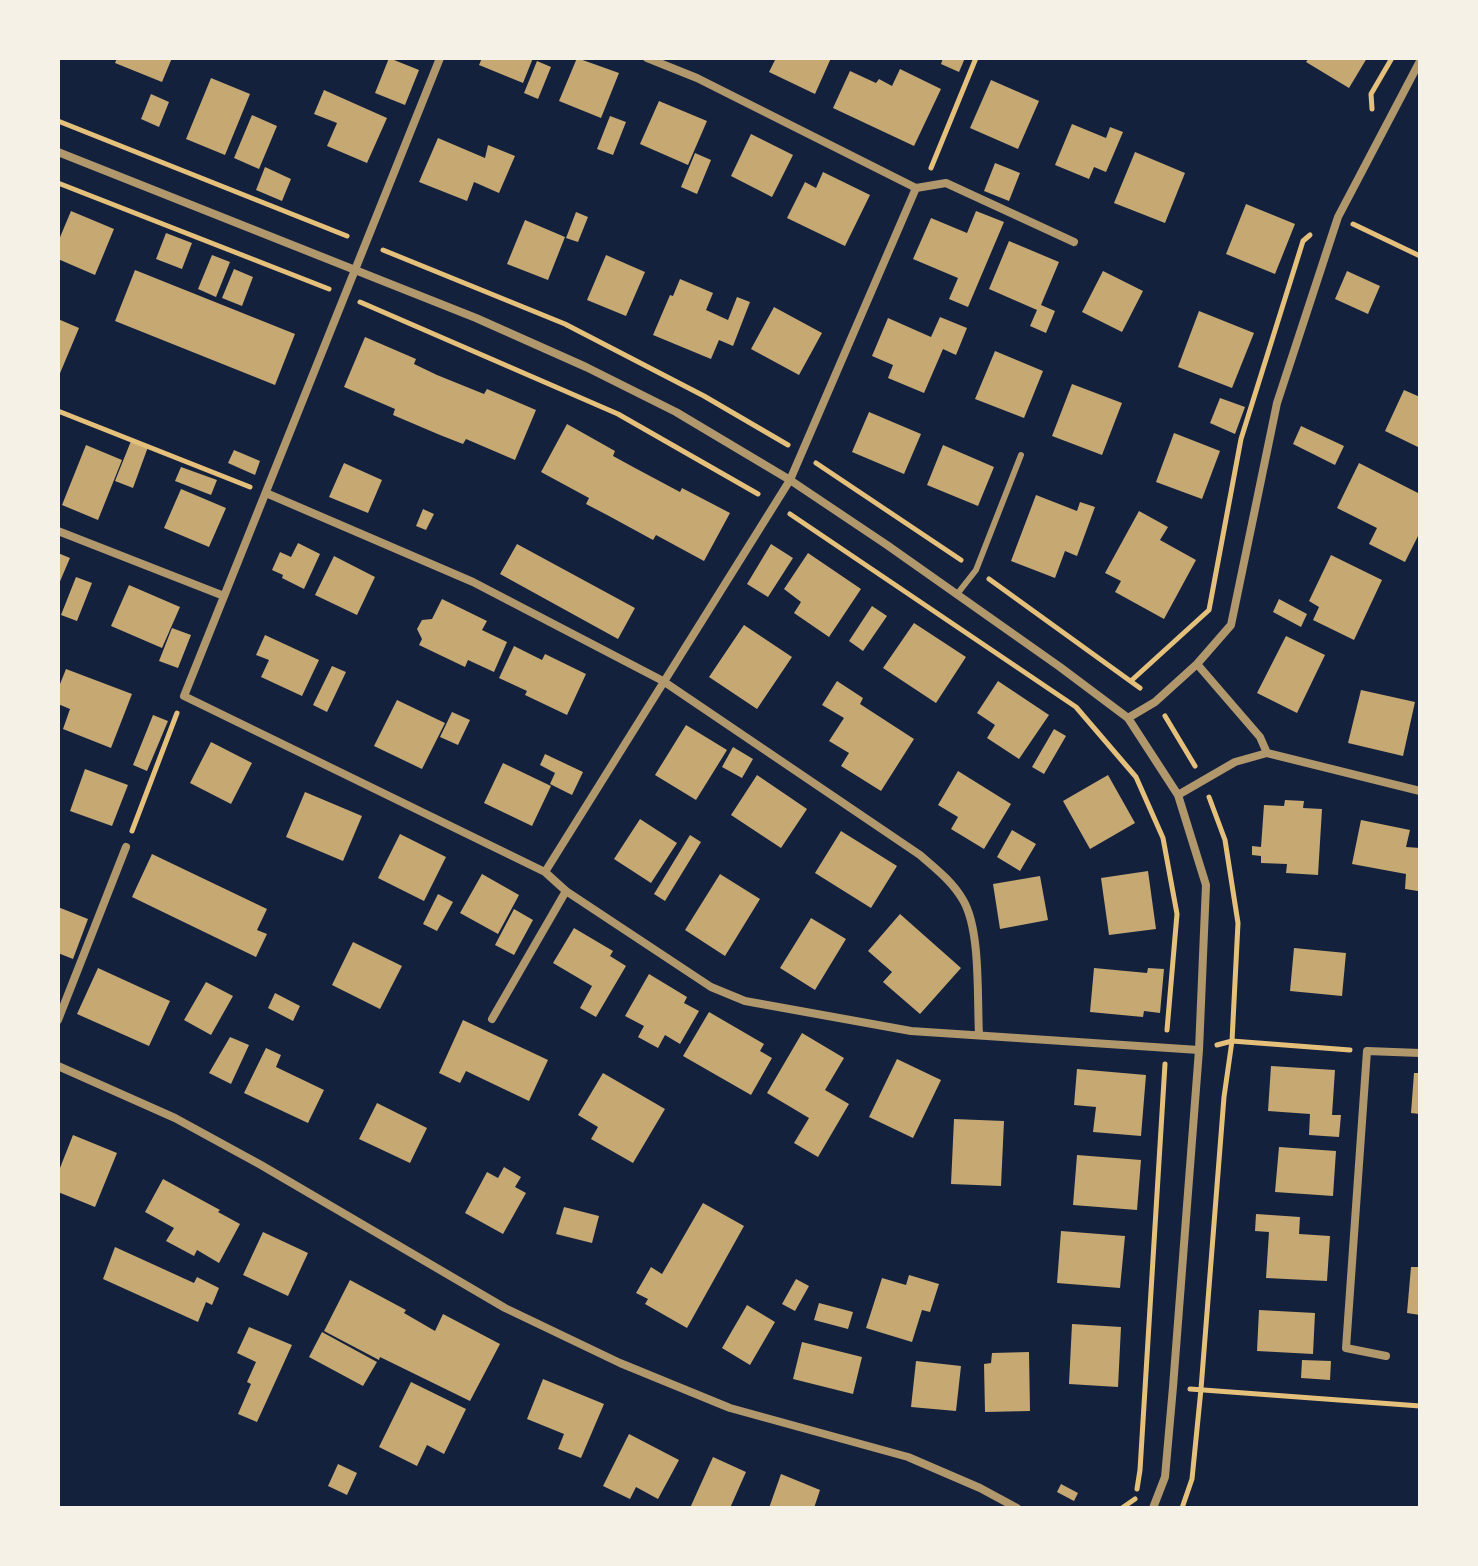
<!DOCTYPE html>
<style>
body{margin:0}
#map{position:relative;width:1478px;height:1566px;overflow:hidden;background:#14213d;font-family:"Space Grotesk",sans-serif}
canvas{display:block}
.frame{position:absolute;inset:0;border:60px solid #f6f1e7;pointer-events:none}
</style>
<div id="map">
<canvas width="1478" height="1566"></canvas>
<div class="frame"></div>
</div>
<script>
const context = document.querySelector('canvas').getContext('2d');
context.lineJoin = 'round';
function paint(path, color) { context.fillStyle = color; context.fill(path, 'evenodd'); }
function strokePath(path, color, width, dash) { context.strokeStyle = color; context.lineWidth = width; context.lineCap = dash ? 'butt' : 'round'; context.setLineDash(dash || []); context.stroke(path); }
paint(new Path2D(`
 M117 58H172L162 82 115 63Z
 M389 58 419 70 405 105 375 93Z
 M482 58H533L523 83 479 65Z
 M577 58 619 73 601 118 559 101Z
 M776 58H831L815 94 769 72Z
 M943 58H965L959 72 941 64Z
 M1309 58H1367L1349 88 1306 62Z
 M537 61 551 67 538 99 524 93Z
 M900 69 941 89 914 146 833 108 850 71 876 83 879 79 892 86Z
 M211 78 250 94 225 155 186 139Z
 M991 80 1039 101 1018 149 970 128Z
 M324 90 387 118 367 163 327 146 337 123 314 114Z
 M151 94 169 102 159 127 141 119Z
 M659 101 707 121 688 165 640 144Z
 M252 115 277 126 259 169 234 158Z
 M610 116 626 122 613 155 597 149Z
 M1072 124 1106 138 1110 127 1123 132 1106 172 1094 167 1089 179 1055 165Z
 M751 134 793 155 772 197 731 176Z
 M438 138 485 158 488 145 515 156 499 193 474 182 467 201 419 182Z
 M1135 152 1185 173 1165 223 1114 203Z
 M695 153 711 160 697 194 681 187Z
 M995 163 1020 173 1009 201 984 191Z
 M265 167 291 179 282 201 256 190Z
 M823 172 870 195 845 246 787 218 805 182 816 188Z
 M1246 204 1295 224 1275 274 1226 254Z
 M71 211 114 229 95 275 58 259V242Z
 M976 211 1004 222 968 307 949 299 958 278 913 259 931 218 967 233Z
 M576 212 588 217 578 242 566 238Z
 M525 220 565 237 548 280 507 264Z
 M166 233 192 243 182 269 156 259Z
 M1009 241 1059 262 1041 305 1055 311 1046 333 1030 326 1037 310 989 289Z
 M212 255 230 262 216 297 198 289Z
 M606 255 645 272 626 316 587 300Z
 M234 269 253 277 242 306 222 298Z
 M135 270 295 334 275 385 115 321Z
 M1103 271 1143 291 1122 332 1082 312Z
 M1347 271 1380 286 1368 314 1335 299Z
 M680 279 713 293 706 310 728 320 737 297 750 302 733 346 719 340 711 359 653 335 670 295 673 296Z
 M774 307 822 333 799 375 751 349Z
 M1199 311 1254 333 1232 388 1178 367Z
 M940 317 967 328 956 355 943 349 924 393 888 378 893 365 872 356 888 318 931 337Z
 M58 319 79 328 58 378Z
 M365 337 416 359 414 364 437 375 484 394 487 389 536 410 515 460 466 439 463 444 440 435 393 415 395 409 344 387Z
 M995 351 1043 371 1024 418 975 399Z
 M1072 384 1122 403 1102 455 1052 436Z
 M1404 390 1420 397V448L1385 431Z
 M1220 398 1245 407 1235 434 1210 423Z
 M869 412 921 434 904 474 852 452Z
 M567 424 615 451 613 456 635 468 680 492 682 488 730 513 704 561 656 535 653 540 609 516 586 504 589 498 541 472Z
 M1301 426 1344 446 1335 465 1293 444Z
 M1174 433 1220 451 1202 499 1156 482Z
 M131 441 148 447 133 488 115 481Z
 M86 445 122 460 98 520 62 505Z
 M943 445 994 467 978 506 927 485Z
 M234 450 260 461 255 475 228 463Z
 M344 463 382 480 368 513 329 497Z
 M1359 463 1420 494V532L1405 562 1369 544 1377 528 1337 508Z
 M181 467 217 480 211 495 175 481Z
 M181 489 226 508 209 547 164 528Z
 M1036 495 1077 511 1080 502 1095 507 1077 556 1065 551 1055 578 1011 561Z
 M423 509 434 514 426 530 416 526Z
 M1139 511 1168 527 1160 540 1196 560 1164 619 1115 592 1121 581 1105 573Z
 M298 543 320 554 304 589 282 578 283 575 272 570 280 552 291 557Z
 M517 544 635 608 618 639 500 574Z
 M771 544 793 558 768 597 747 584Z
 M58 553 70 558 58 586Z
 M808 553 861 589 829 637 794 613 801 602 784 589Z
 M1331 555 1382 580 1354 640 1313 620 1319 607 1309 601Z
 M334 556 375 577 357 615 315 595Z
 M76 577 92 583 77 621 61 615Z
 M129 585 180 607 162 648 111 626Z
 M442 599 487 621 482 630 507 642 494 672 468 660 465 667 419 645 422 639 417 629 422 620 432 619Z
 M1279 599 1307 614 1301 627 1273 612Z
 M872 606 887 616 863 651 849 641Z
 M914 623 966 657 936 703 883 668Z
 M744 625 792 657 757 709 709 677Z
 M172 628 191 635 178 668 159 661Z
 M265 635 319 660 302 696 261 677 269 660 256 655Z
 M1286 636 1325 655 1297 713 1257 693Z
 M514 646 542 660 545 654 586 674 567 715 525 695 527 691 499 678Z
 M332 666 346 672 327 712 313 705Z
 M66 669 132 694 111 748 63 729 70 709 58 704V689Z
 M837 681 863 698 860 704 914 739 881 791 841 766 849 753 829 741 844 718 822 705Z
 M998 681 1049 715 1019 759 987 738 995 725 977 713Z
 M1361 690 1415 702 1403 756 1348 743Z
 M397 700 445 723 422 769 374 746Z
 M452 712 470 720 458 745 440 737Z
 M153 715 168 721 147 771 133 765Z
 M686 725 727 750 696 800 655 775Z
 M1054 729 1066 736 1044 774 1032 767Z
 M211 742 252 763 231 804 190 783Z
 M733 747 753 759 742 778 722 767Z
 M545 754 583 772 572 795 550 784 555 773 540 765Z
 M503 763 551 786 532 826 484 803Z
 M85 769 128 785 112 826 70 811Z
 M958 771 1011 804 984 849 951 829 958 817 938 805Z
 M757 775 807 809 781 848 731 815Z
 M1108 775 1135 823 1090 849 1063 801Z
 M305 792 362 816 343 861 286 837Z
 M1285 800 1304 801 1303 808 1322 809 1318 875 1286 873 1287 864 1261 863V856L1252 855V846L1261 847 1264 805 1284 806Z
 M640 819 677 843 651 883 614 859Z
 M1361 820 1410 830 1406 847 1420 848 1418 891 1405 889 1406 874 1352 864Z
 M1012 830 1036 844 1020 871 997 857Z
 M841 831 897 866 871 908 815 873Z
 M400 834 446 857 424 901 378 878Z
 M690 835 701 842 665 901 654 894Z
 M152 854 267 909 257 930 267 934 256 957 132 897Z
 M1148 871 1156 929 1109 935 1101 878Z
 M482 874 519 895 498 934 460 913Z
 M720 874 760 899 725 956 685 930Z
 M1040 876 1048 920 1000 929 993 884Z
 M438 894 453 902 437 931 423 924Z
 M58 907 88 919 73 959 58 953Z
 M514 909 533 920 514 955 495 945Z
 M900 914 961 968 920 1014 883 982 892 972 868 951Z
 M811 918 846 939 815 990 780 968Z
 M574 928 613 951 610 956 626 966 596 1017 580 1008 592 986 553 963Z
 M353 942 402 966 380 1009 332 985Z
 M1294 948 1346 953 1342 996 1290 991Z
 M98 968 170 1001 149 1046 77 1014Z
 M1094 968 1147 973 1148 968 1164 969 1160 1013 1144 1011 1143 1017 1090 1012Z
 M649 974 687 997 684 1003 699 1011 680 1044 665 1035 658 1048 638 1037 644 1026 625 1016Z
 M206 982 233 996 211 1035 184 1020Z
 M275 993 300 1006 293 1021 268 1008Z
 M709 1012 764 1044 760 1051 772 1058 751 1095 683 1056Z
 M463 1020 548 1060 529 1101 466 1071 460 1083 439 1073Z
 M802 1033 844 1058 825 1090 849 1104 818 1157 794 1143 809 1118 767 1093Z
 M230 1037 249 1045 231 1084 209 1073Z
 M266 1048 281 1055 276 1067 324 1090 308 1123 244 1093Z
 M897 1059 941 1080 913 1138 869 1117Z
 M1271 1066 1335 1070 1332 1115H1341L1339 1137 1309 1135 1310 1114 1268 1111Z
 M1077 1069 1146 1075 1141 1136 1093 1132 1096 1107 1074 1105Z
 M603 1073 665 1109 633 1163 591 1139 598 1127 578 1115Z
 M1414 1073H1420V1114L1411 1113Z
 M377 1103 427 1128 410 1163 359 1139Z
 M954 1119 1004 1121 1001 1186 951 1184Z
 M73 1135 117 1153 95 1207 58 1192V1173Z
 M1279 1147 1336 1151 1333 1196 1275 1192Z
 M1077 1155 1141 1160 1137 1210 1073 1205Z
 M504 1167 521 1177 515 1187 526 1193 503 1234 465 1213 487 1172 498 1178Z
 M163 1179 220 1210 218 1212 240 1224 219 1263 197 1250 194 1256 166 1241 174 1228 145 1212Z
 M703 1203 744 1226 687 1328 645 1304 648 1299 636 1293 651 1267 662 1274Z
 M564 1207 599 1216 592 1243 556 1234Z
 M1256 1214 1300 1217 1299 1234 1330 1236 1327 1281 1266 1278 1269 1232 1255 1231Z
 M1061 1231 1125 1236 1120 1288 1057 1283Z
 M263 1232 308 1253 288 1296 243 1275Z
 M115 1247 194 1283 197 1277 219 1288 212 1305 206 1302 198 1322 103 1279Z
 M1411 1267H1420V1315L1407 1313Z
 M909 1275 939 1284 930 1312 922 1310 912 1342 866 1328 882 1278 906 1285Z
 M796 1279 809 1286 795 1311 782 1304Z
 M350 1280 406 1310 404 1313 435 1331 443 1314 500 1344 470 1401 380 1357 379 1360 324 1331Z
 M819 1303 853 1312 848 1329 814 1320Z
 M747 1305 775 1322 750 1365 722 1348Z
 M1259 1310 1315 1313 1313 1354 1257 1351Z
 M1072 1324 1121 1327 1118 1387 1069 1384Z
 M249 1327 292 1345 257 1422 238 1414 251 1384 247 1382 256 1362 237 1353Z
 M322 1332 377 1362 363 1386 309 1357Z
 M802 1342 862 1357 853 1394 793 1379Z
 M1029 1352 1030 1411 985 1412 984 1364 991 1363 992 1353Z
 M1302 1360 1331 1361 1330 1380 1301 1378Z
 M916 1361 961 1366 956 1411 911 1407Z
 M543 1379 604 1404 581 1458 558 1449 564 1434 527 1419Z
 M411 1382 466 1409 444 1454 427 1445 417 1466 379 1447Z
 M629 1434 679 1460 658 1499 636 1487 630 1499 603 1486Z
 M713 1457 746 1472 730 1508H690Z
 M338 1464 357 1473 347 1495 328 1486Z
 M781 1474 820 1490 814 1508H769Z
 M1061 1484 1078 1493 1074 1501 1057 1492Z`), '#c6a872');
strokePath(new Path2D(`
 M1372 109 1371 94 1392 58
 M58 121 347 236
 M931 168 976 58
 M58 183 329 289
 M1353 224 1420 256
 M383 250 565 324 704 396 788 445
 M360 302 618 414 758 494
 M58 411 250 487
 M816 463 961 560
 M790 514 1076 707 1136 777 1163 838 1177 914 1167 1030
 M989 579 1140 688
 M1132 680 1209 610 1241 439 1303 241 1310 235
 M1165 716 1195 766
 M132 831 177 713
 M1217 1045 1232 1041 1350 1050
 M1190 1389 1420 1406
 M1137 1489 1140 1470 1165 1064
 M1122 1508 1135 1499
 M1182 1508 1192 1479 1201 1389 1224 1097 1232 1041 1238 923 1225 840 1209 797`), '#e5c07b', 5);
strokePath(new Path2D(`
 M958 593 976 570 1021 455`), '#b1986c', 6);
strokePath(new Path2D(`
 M440 58 184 696 545 872 566 891 711 987 745 1001 911 1031 1199 1050
 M647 58 697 78 916 188 946 183 1074 242
 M58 152 476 318 586 367 676 412 790 480 887 545 1060 667 1128 718 1178 795 1206 885 1199 1050 1173 1387 1165 1477 1153 1508
 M266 493 473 582 663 681 920 855C936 869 952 881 963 900 981 930 977 999 979 1035
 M58 531 224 596
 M1197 664 1260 737 1267 753
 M1128 718 1155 702 1197 664 1231 625 1277 403 1338 217 1420 61
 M1178 795 1235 762 1267 753 1420 791
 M545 872 790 480 916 188
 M492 1019 566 891
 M58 1020 126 847
 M58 1066 175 1118 261 1165 505 1308 620 1363 730 1408 908 1457 980 1488 1017 1508
 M1386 1356 1346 1348 1367 1051 1420 1053`), '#b1986c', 8);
</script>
